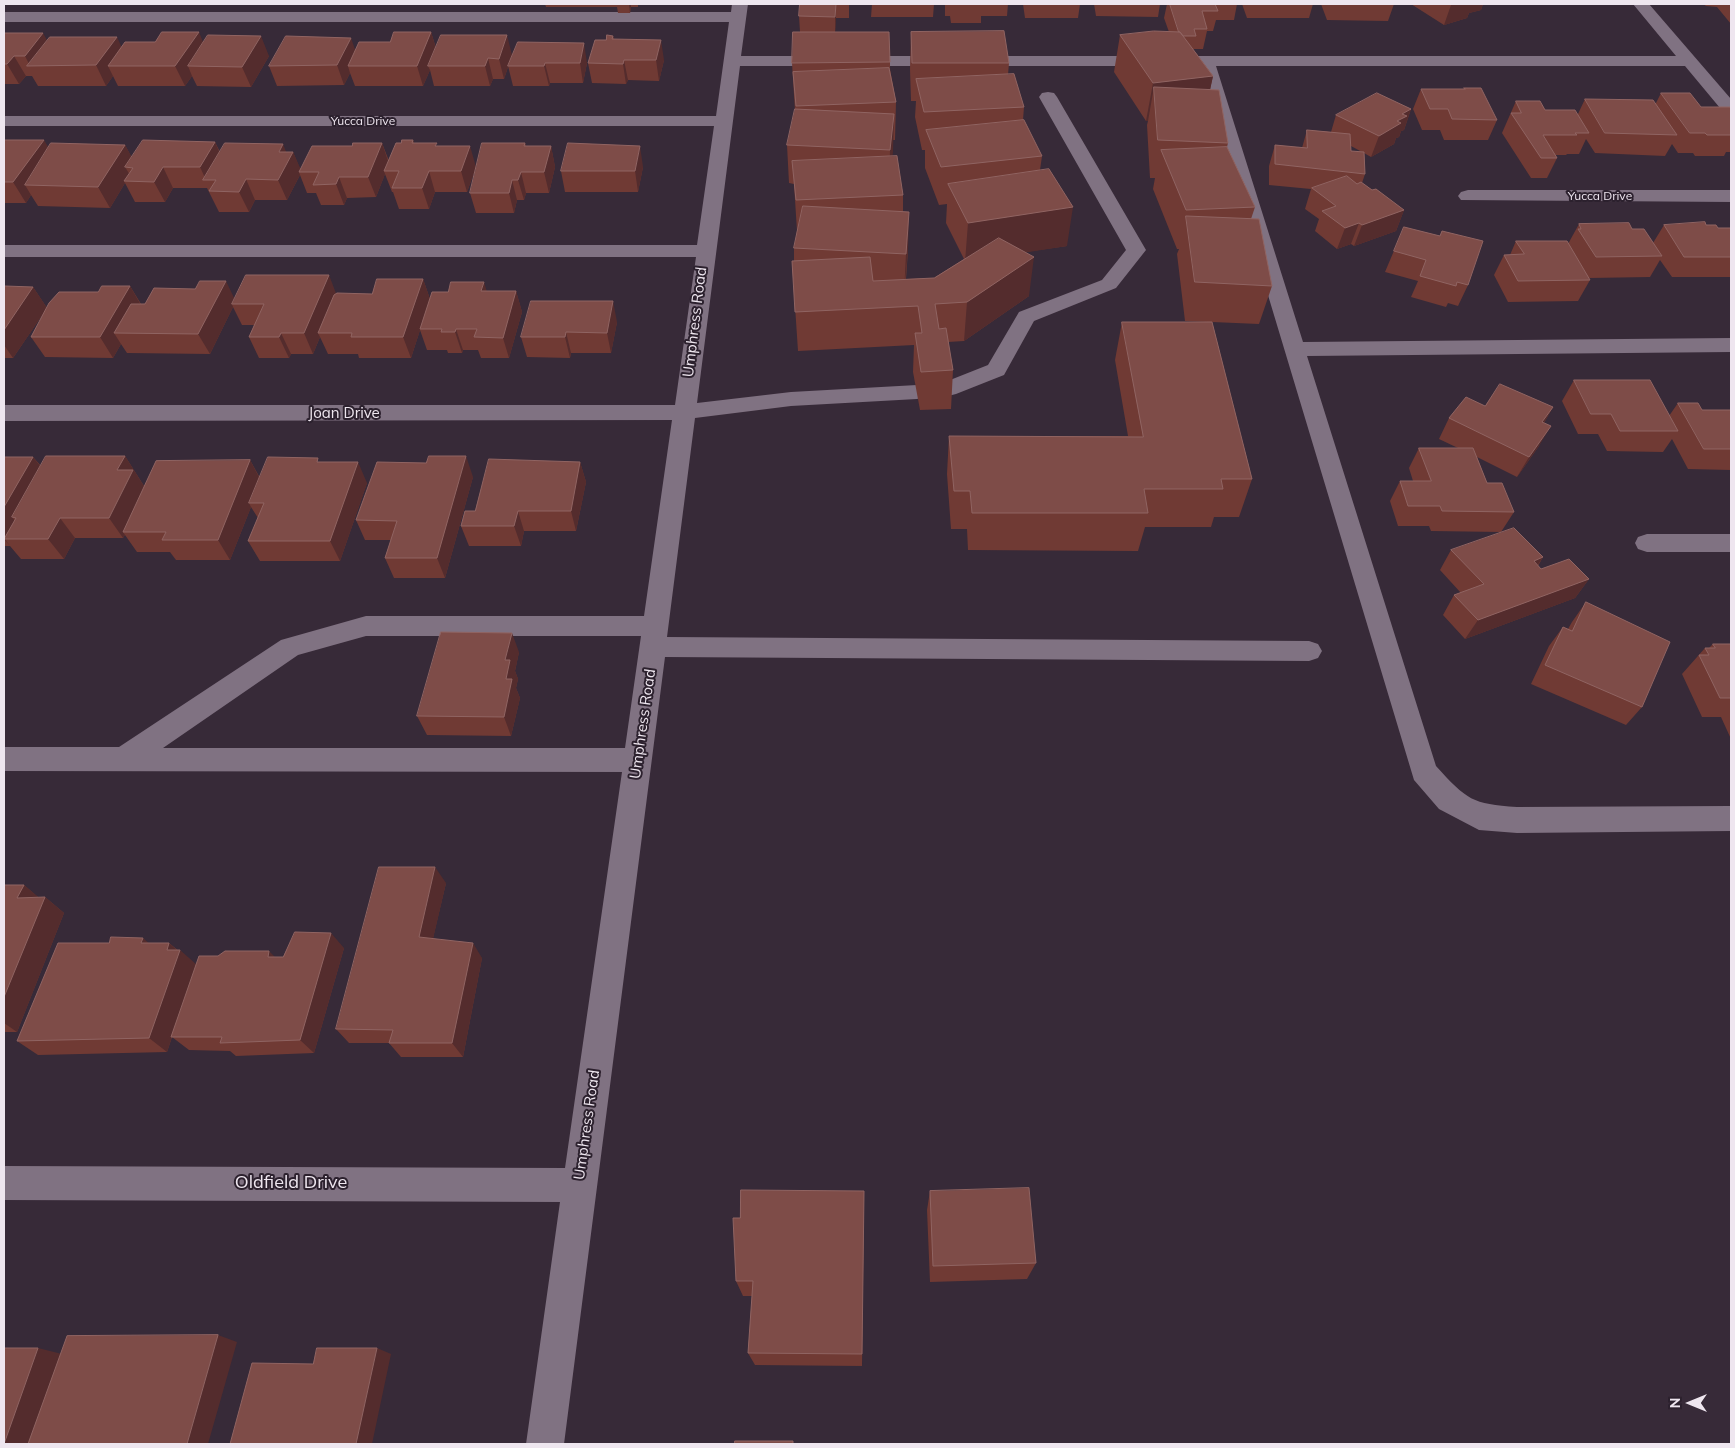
<!DOCTYPE html>
<style>
body{margin:0}
#map{position:relative;width:1735px;height:1448px;overflow:hidden;background:#372a38;font-family:Mulish,sans-serif}
canvas{display:block}
.frame{position:absolute;inset:0;border:5px solid #eee6ef;pointer-events:none}
.north{position:absolute;left:1665px;top:1378px;width:50px;height:50px;-webkit-text-stroke:4px #2c212e;paint-order:stroke;rotate:270deg;font-size:14px;font-weight:700;line-height:20px;text-align:center;color:#eee6ef}
.north::after{content:'';display:block;margin:auto;width:18px;height:22px;background:#eee6ef;clip-path:polygon(50% 0,100% 100%,50% 72%,0 100%)}
</style>
<div id="map">
<canvas width="1735" height="1448"></canvas>
<div class="frame"></div>
<div class="north">N</div>
</div>
<script>
const context = document.querySelector('canvas').getContext('2d');
context.lineJoin = 'round';
function paint(path, color) { context.fillStyle = color; context.fill(path, 'evenodd'); }
function strokePath(path, color, width, dash) { context.strokeStyle = color; context.lineWidth = width; context.lineCap = dash ? 'butt' : 'round'; context.setLineDash(dash || []); context.stroke(path); }
function drawText(font, color, halo, rows, align = 'center') {
  context.font = font + ' Mulish,sans-serif'; context.lineWidth = 4; context.setLineDash([]); context.textBaseline = 'middle'; context.strokeStyle = halo; context.fillStyle = color; for (const [text, x, y, turn = 0] of rows) {
    context.save(); context.translate(x, y); context.rotate((+turn || 0) * Math.PI / 180); context.textAlign = isNaN(turn) ? turn : align; if (halo) context.strokeText(text, 0, 0); context.fillText(text, 0, 0); context.restore();
  }
}
paint(new Path2D(`
 M732 4H748L741 56H1676L1633 4H1649L1731 99V115L1725 114 1685 66H1216L1303 342 1731 338V352L1307 356 1436 766C1467 800 1472 804 1517 807L1731 806V831L1517 833 1479 830 1439 809 1414 780 1199 66H740L697 403 791 392 917 385 925 387 928 392 925 397 917 399 791 406 695 418 667 637 1309 641 1318 644 1322 651 1318 658 1309 661 665 657 564 1444H526L560 1202 4 1200V1166L565 1168 622 772 4 771V747H119L281 640 366 616H644L672 420 4 421V405H675L696 257H4V245H697L714 126H4V116H716L729 22H4V12H731ZM366 636H641L625 748H163L298 655Z
 M1048 92 1054 93 1057 97 1146 250 1116 288 1034 321 1004 375 956 394 948 396 940 394 937 389 940 384 988 365 1019 312 1102 280 1126 250 1039 97 1042 93Z
 M1468 190H1731V202L1461 200 1458 196 1461 192Z
 M1647 534H1731V552H1647L1638 549 1635 543 1638 537Z`), '#807282');
paint(new Path2D(`
 M545 4H638V7H631L630 13H618L617 7H546Z
 M800 4H849V18H836L835 32 890 62V69L896 102 895 140H893L892 156 903 195V211L908 250 906 279 934 278 964 259 946 223 947 204 939 205 925 168V150H922L915 117 916 101H911L910 69 911 32 1009 63 1008 75 1024 107 1023 120 1042 156 1040 170 1067 246 1025 252 1029 296 964 341 948 342 953 370 951 409 920 410 913 372 914 345 798 351 792 261H794V248L797 231 794 184 789 183 787 145 795 111 792 63 800 32 799 16Z
 M872 4H934L933 17H871Z
 M945 4H1008L1007 16H981V23H951L950 16H945Z
 M1023 4H1080L1078 18H1025Z
 M1094 4H1160L1158 17 1096 16Z
 M1167 4H1237L1234 20H1216L1213 31H1207L1203 49H1193L1213 76 1210 89 1228 143 1227 147 1255 207 1251 219 1272 286 1259 324 1212 322 1252 479 1239 517H1214L1211 527H1145L1138 551 968 550 967 529H951L947 474 949 436H1128L1115 360 1122 322H1207L1185 321 1177 254 1179 249H1177L1153 189 1155 178H1150L1147 125 1148 121H1146L1114 72 1120 35 1169 32 1164 18Z
 M1242 4H1313L1309 18H1247Z
 M1321 4H1394L1388 21 1327 20Z
 M1411 4H1483L1481 10 1469 13 1467 18 1444 25Z
 M1703 4H1731V24L1717 7 1706 6Z
 M431 32 436 48 512 55 504 79H493L490 86H434L430 70 423 86H355L350 73 344 85 277 86 269 66 355 51Z
 M4 33 47 41 121 47 203 42 269 56 251 87 197 86 192 76 185 86H118L113 76 106 86H38L32 76H26L19 84H4Z
 M613 36 614 39 664 60 659 81 628 80 626 84 592 83 588 63 606 40Z
 M518 42 587 63 583 83H550L549 86H513L508 66Z
 M1464 88 1497 120 1488 140H1444L1440 130H1422L1413 109 1421 89H1464Z
 M1661 93 1701 107 1731 109V152H1726L1724 156H1695L1693 153H1678L1672 144 1665 156 1595 153 1586 139 1579 154H1567L1566 155H1556L1557 158 1547 178H1531L1502 133 1516 101 1545 110 1578 114 1585 99 1656 103Z
 M1411 109 1404 130 1401 131 1399 137 1396 138 1394 144 1371 157 1364 153 1365 174 1362 183 1372 190 1404 210 1396 231 1354 246 1351 244 1337 249 1315 231 1319 219 1305 209 1311 189 1269 185V166L1275 145 1302 148 1307 130 1331 132 1336 115ZM1351 146 1362 152 1351 151Z
 M4 140 49 148 125 145 132 158 215 142 220 152H293L300 169 352 146 382 143 389 161 401 143 413 140 414 143 438 146 476 167 467 192H435L429 209H399L393 192H392L385 174 376 197 347 198 344 205H321L316 193H307L300 175 287 200H255L249 212H219L207 188H173L165 202H135L125 183 110 208 38 206 31 195 26 203H4Z
 M525 143 526 146H551L555 167 549 193H526L524 200H517L514 213H476L470 193Z
 M643 167 638 192H565L561 171Z
 M1579 224 1632 229 1653 243 1664 225H1706L1718 228 1731 229V277H1672L1660 260 1650 277 1589 278 1590 280 1578 301 1508 302 1494 275 1504 255H1510L1516 241 1568 244Z
 M1404 227 1468 285 1458 306 1448 303 1446 307 1411 297 1418 281 1385 272Z
 M423 279 430 299 487 291H516L522 312 509 358H481L478 350H463L462 353H448L447 350H427L420 330 411 358H359L358 354H328L320 337 313 354H291L289 358H259L249 337 254 325H242L233 307 210 354 127 353 121 344 113 358 45 357 31 337 98 292 130 286 141 304 337 294H372Z
 M33 287 47 308 13 358H4V289Z
 M617 322 611 353H571L570 358 527 357 521 337Z
 M1574 380 1669 416 1678 403 1702 410H1731V470L1688 469 1672 439 1663 452 1607 451 1598 434H1578L1562 401Z
 M1485 406 1553 407 1544 423 1539 446 1517 477 1477 457 1487 483 1514 512 1501 532 1431 531 1429 526H1398L1390 501 1400 481H1413L1409 468 1419 448H1458L1439 439 1449 418Z
 M125 456 144 486 250 460 260 478 320 462 367 483 340 561H260L248 541 258 518 251 507 230 560H176L170 552H137L125 535 123 538H75L64 559H21L10 546H4V457H33L41 466Z
 M580 462 586 482 576 531H524L521 546H469L461 526 475 511Z
 M473 477 445 578H394L385 558 391 540H365L356 520Z
 M1451 550 1543 557 1538 566 1541 569 1589 579 1575 598 1465 639 1443 615 1454 595 1461 593 1440 570Z
 M1586 602 1642 707 1626 725 1531 684 1549 646 1563 627 1568 629 1572 622Z
 M1713 644H1731V739L1721 717H1702L1682 674 1705 648H1709Z
 M519 652 515 671 518 679 516 688 520 698 511 736 427 735 417 716Z
 M446 883 433 938 482 958 463 1057H401L389 1043H349L336 1029Z
 M4 885H24L39 898 45 897 64 913 17 1032H4Z
 M149 943H169L196 965 276 957H283L344 948 314 1053 236 1056 230 1051 189 1050 172 1037 167 1052 38 1055 17 1041Z
 M864 1191 862 1366 755 1365 748 1353 752 1296H743L736 1281 740 1218Z
 M930 1191 1036 1263 1027 1279 930 1282 927 1210Z`), '#703a34');
paint(new Path2D(`
 M629 4H631V7L630 13Z
 M836 4V18L835 37V17Z
 M1455 4H1483L1481 10 1469 13 1467 18 1444 25 1451 5Z
 M199 32 207 52 188 66 192 76 185 86 175 66Z
 M431 32 437 52 428 66 430 70 423 86 417 66Z
 M43 33 54 53 30 66 25 56Z
 M507 35 512 55 504 79 499 59Z
 M261 36 269 56 251 87 242 67Z
 M117 37 126 57 108 66 113 76 106 86 96 65Z
 M351 38 358 58 348 66 350 73 344 85 337 65Z
 M661 40 664 60 659 81 656 60Z
 M584 43 587 63 583 83 580 63Z
 M14 56 26 76 19 84 7 64Z
 M488 58 493 79 490 86 485 66Z
 M624 60 628 80 626 84 623 64Z
 M545 63 550 83 549 86 544 66Z
 M1213 76 1205 114 1154 87 1148 121H1146L1153 83Z
 M1411 109 1404 130 1401 131 1399 137 1396 138 1394 144 1371 157 1379 136 1397 121 1402 114Z
 M894 114 893 152 889 188 890 150Z
 M44 140 56 160 25 185 31 195 26 203 13 182Z
 M215 142 224 163 206 180 200 167Z
 M382 143 389 164 384 171 385 174 376 197 368 177Z
 M283 144 289 159 293 152 302 172H299L300 175 287 200 278 180 279 152Z
 M125 145 136 165 133 168 125 167 130 175 124 181 125 183 110 208 98 187Z
 M470 146 476 167 467 192 461 171Z
 M551 146 555 167 549 193 544 172Z
 M640 146 643 167 638 192 635 171Z
 M163 167 173 188 165 202 154 182Z
 M429 171 435 192 429 209 422 188Z
 M521 172 526 193 524 200 518 180Z
 M339 177 347 198 344 205 336 184Z
 M246 179 255 200 249 212 239 192Z
 M512 180 517 200 514 213 509 193Z
 M1073 207 1067 246 965 262 968 223Z
 M1404 210 1396 231 1354 246 1362 225Z
 M909 212 908 250 904 293 906 254Z
 M1359 223 1351 244 1337 249 1345 228Z
 M1034 257 1029 296 964 341 967 302Z
 M329 275 337 296 318 333 320 337 313 354 304 333Z
 M423 279 430 299 411 358 403 337Z
 M226 281 236 302 232 304 233 307 210 354 198 334Z
 M484 282 490 302 481 291Z
 M130 286 142 307 114 333 121 344 113 358 100 337Z
 M33 287 47 308 13 358 4 345V330Z
 M516 291 522 312 509 358 503 338Z
 M613 301 617 322 611 353 607 333Z
 M456 329 463 350 462 353 455 332Z
 M566 332 571 353 570 358 565 337Z
 M281 333 291 354 289 358 279 337Z
 M1553 407 1541 428 1542 422Z
 M1551 426 1539 446 1517 477 1529 457Z
 M125 456 147 491 123 532 125 535 123 538 109 518 117 470Z
 M466 456 473 477 445 578 437 558Z
 M33 457 49 477 16 518 12 517 20 527 4 539 10 546 4 538V507Z
 M250 460 261 481 249 503 251 507 230 560 218 540Z
 M358 462 367 483 340 561 330 541Z
 M580 462 586 482 576 531 571 511Z
 M518 511 524 531 521 546 514 526Z
 M60 518 75 538 64 559 48 539Z
 M1543 557 1530 577 1534 561Z
 M1589 579 1575 598 1465 639 1478 620Z
 M512 633 519 652 515 671 518 679 516 688 520 698 511 736 504 717 505 660Z
 M435 867 446 883 430 952 419 937Z
 M24 885 43 901 45 897 64 913 17 1032 4 1023V997L17 898Z
 M331 933 344 948 314 1053 300 1040Z
 M143 938 160 953 141 943Z
 M169 943 179 952 180 950 197 965 171 1037H172L167 1052 149 1038 167 950Z
 M473 943 482 958 463 1057 452 1043Z
 M269 951 284 966 268 957Z
 M864 1191V1210L862 1366V1354Z
 M218 1335 237 1342 208 1444H187Z
 M38 1348 62 1354 32 1444H4Z
 M377 1348 391 1354 372 1444H356Z`), '#542c2d');
const building = new Path2D(`
 M800 4H836L835 17 799 16Z
 M1170 4H1215L1218 11H1202L1207 29H1194L1196 36H1183L1180 32H1179Z
 M1004 31 1009 63H912L911 32Z
 M1154 31 1180 32 1213 76 1153 83 1120 35Z
 M162 32H199L175 66H108L125 42H155Z
 M394 32H431L417 66H348L359 42H390Z
 M793 32H889L890 62 792 63Z
 M4 33H43L25 56H14L7 64H4Z
 M208 35 261 36 242 67 188 66Z
 M441 35H507L499 59 488 58 485 66H428Z
 M607 35 613 36 612 39 661 40 656 60H624L623 64 588 63 595 40H606Z
 M286 36 351 38 337 65 269 66Z
 M50 37H117L96 65 27 66Z
 M518 42 584 43 580 63H545L544 66H508Z
 M889 68 896 102 796 106 793 72Z
 M1014 74 1024 107 924 112 916 79Z
 M1154 87 1219 90 1228 143 1158 140Z
 M1464 88H1481L1497 120 1452 119 1448 109H1430L1421 89H1465Z
 M1377 93 1411 109 1402 114 1407 116 1397 121 1401 123 1379 136 1336 115Z
 M1661 93H1690L1701 107H1730L1731 109V135H1707L1705 133H1690Z
 M1585 99 1653 100 1677 135 1605 133Z
 M1516 101H1540L1545 110H1575L1589 133H1575L1577 135H1543L1557 158H1541L1511 113H1521Z
 M795 109 894 114 890 150 787 145Z
 M1024 120 1042 156 941 167 926 130Z
 M1307 130 1350 134 1351 151 1364 152 1365 174 1275 164V145L1307 148Z
 M4 140H44L13 182H4Z
 M143 140 215 142 200 167H163L154 182 124 181 133 168 125 167Z
 M402 140H413L412 143H437L435 146H470L461 171H429L422 188H392L399 171H384L396 143H401Z
 M51 143 125 145 98 187 25 185Z
 M225 143 283 144 279 152H293L278 180 246 179 239 192 209 191 216 180H203Z
 M353 143H382L368 177H339L336 184 313 185 319 172H299L312 146H352Z
 M482 143H525L524 146H551L544 172H521L518 180H512L509 193H470Z
 M568 143 640 146 635 171H561Z
 M1227 147 1255 207 1186 210 1161 150Z
 M897 156 903 195 796 200 792 161Z
 M1049 169 1073 207 968 223 948 184Z
 M1347 176 1357 184 1361 182 1372 190 1376 189 1404 210 1362 225 1359 223 1345 228 1322 211 1336 206 1312 188Z
 M803 206 909 212 906 254 794 248Z
 M1186 216 1259 219 1272 286 1195 282Z
 M1705 222 1706 225H1716L1718 228H1731V257H1684L1664 225Z
 M1629 223 1632 229H1644L1662 256 1596 257 1578 229H1581L1579 224Z
 M1404 227 1440 236 1442 231 1483 241 1468 285 1457 282 1456 286 1420 276 1426 260 1394 251Z
 M999 238 1034 257 967 302 935 304 939 329 946 328 953 370 921 372 915 333H922L918 306 795 312 792 261 870 257 873 281 934 278Z
 M1516 241H1567L1590 280 1518 281 1504 255 1524 254Z
 M246 275H329L304 333H281L279 337H249L264 304H232Z
 M377 279H423L403 337H351L352 333H318L334 295 337 293 372 294Z
 M200 281H226L198 334 114 333 131 304H145L154 288 195 289Z
 M451 282H484L481 291H516L503 338 474 337 477 329H456L455 332H441L442 329H420L432 292H448Z
 M5 286 33 287 4 330V289Z
 M102 286H130L100 337H31L49 303 59 292H98Z
 M531 301H613L607 333 566 332 565 337H521Z
 M1122 322H1212L1252 479H1221L1223 489H1144L1148 513H972L970 491H954L949 436 1143 437Z
 M1574 380H1650L1678 431H1620L1611 414H1591Z
 M1500 384 1553 407 1542 422 1551 426 1529 457 1449 418 1466 397 1485 406Z
 M1678 403H1698L1702 410H1731V449H1704Z
 M1419 448H1473L1487 483H1502L1514 512 1442 511 1440 506H1408L1400 481H1431Z
 M46 456H125L117 470H133L109 518H60L48 539H4L16 518 12 517Z
 M429 456H466L437 558H385L397 521 356 520 377 462 426 463Z
 M4 457H33L4 507Z
 M268 457 318 458 317 462H358L330 541H248L264 503H249Z
 M489 459 580 462 571 511H518L514 526H461L465 511H475Z
 M250 460 218 540H162L166 532H123L156 461Z
 M1514 528 1543 557 1534 561 1541 569 1569 559 1589 579 1478 620 1454 595 1484 584 1451 550Z
 M1586 602 1670 642 1642 707 1545 665 1563 627 1572 631Z
 M441 632 512 633 505 660H510L506 679H512L504 717 417 716Z
 M1713 644H1731V698H1720L1699 655H1709L1705 648H1715Z
 M379 867H435L419 937 473 943 452 1043H389L393 1030 336 1029Z
 M4 885H24L17 898 45 897 4 997Z
 M295 932 331 933 300 1040 220 1043 222 1037H171L199 956H218L225 951H269L268 957H283Z
 M111 937 143 938 141 943H169L167 950H180L149 1038 17 1041 58 943H109Z
 M1029 1188 1036 1263 933 1266 930 1191Z
 M741 1190 864 1191 862 1354 748 1353 753 1281H736L733 1218H740Z
 M218 1335 187 1444H28L67 1336Z
 M4 1348H38L4 1444Z
 M317 1348H377L356 1444H230L252 1363 313 1364Z
 M735 1441H793V1444H735Z`);
paint(building, '#7e4c48');
strokePath(building, '#906462', 1);
drawText('12px', '#eee6ef', '#2c212e', [
 ["Yucca Drive",363,121],
 ["Yucca Drive",1600,196]
]);
drawText('15px', '#eee6ef', '#2c212e', [
 ["Umphress Road",695,322,-83],
 ["Joan Drive",344,413],
 ["Umphress Road",643,724,-82],
 ["Umphress Road",587,1125,-82]
]);
drawText('18px', '#eee6ef', '#2c212e', [
 ["Oldfield Drive",291,1183]
]);
</script>
